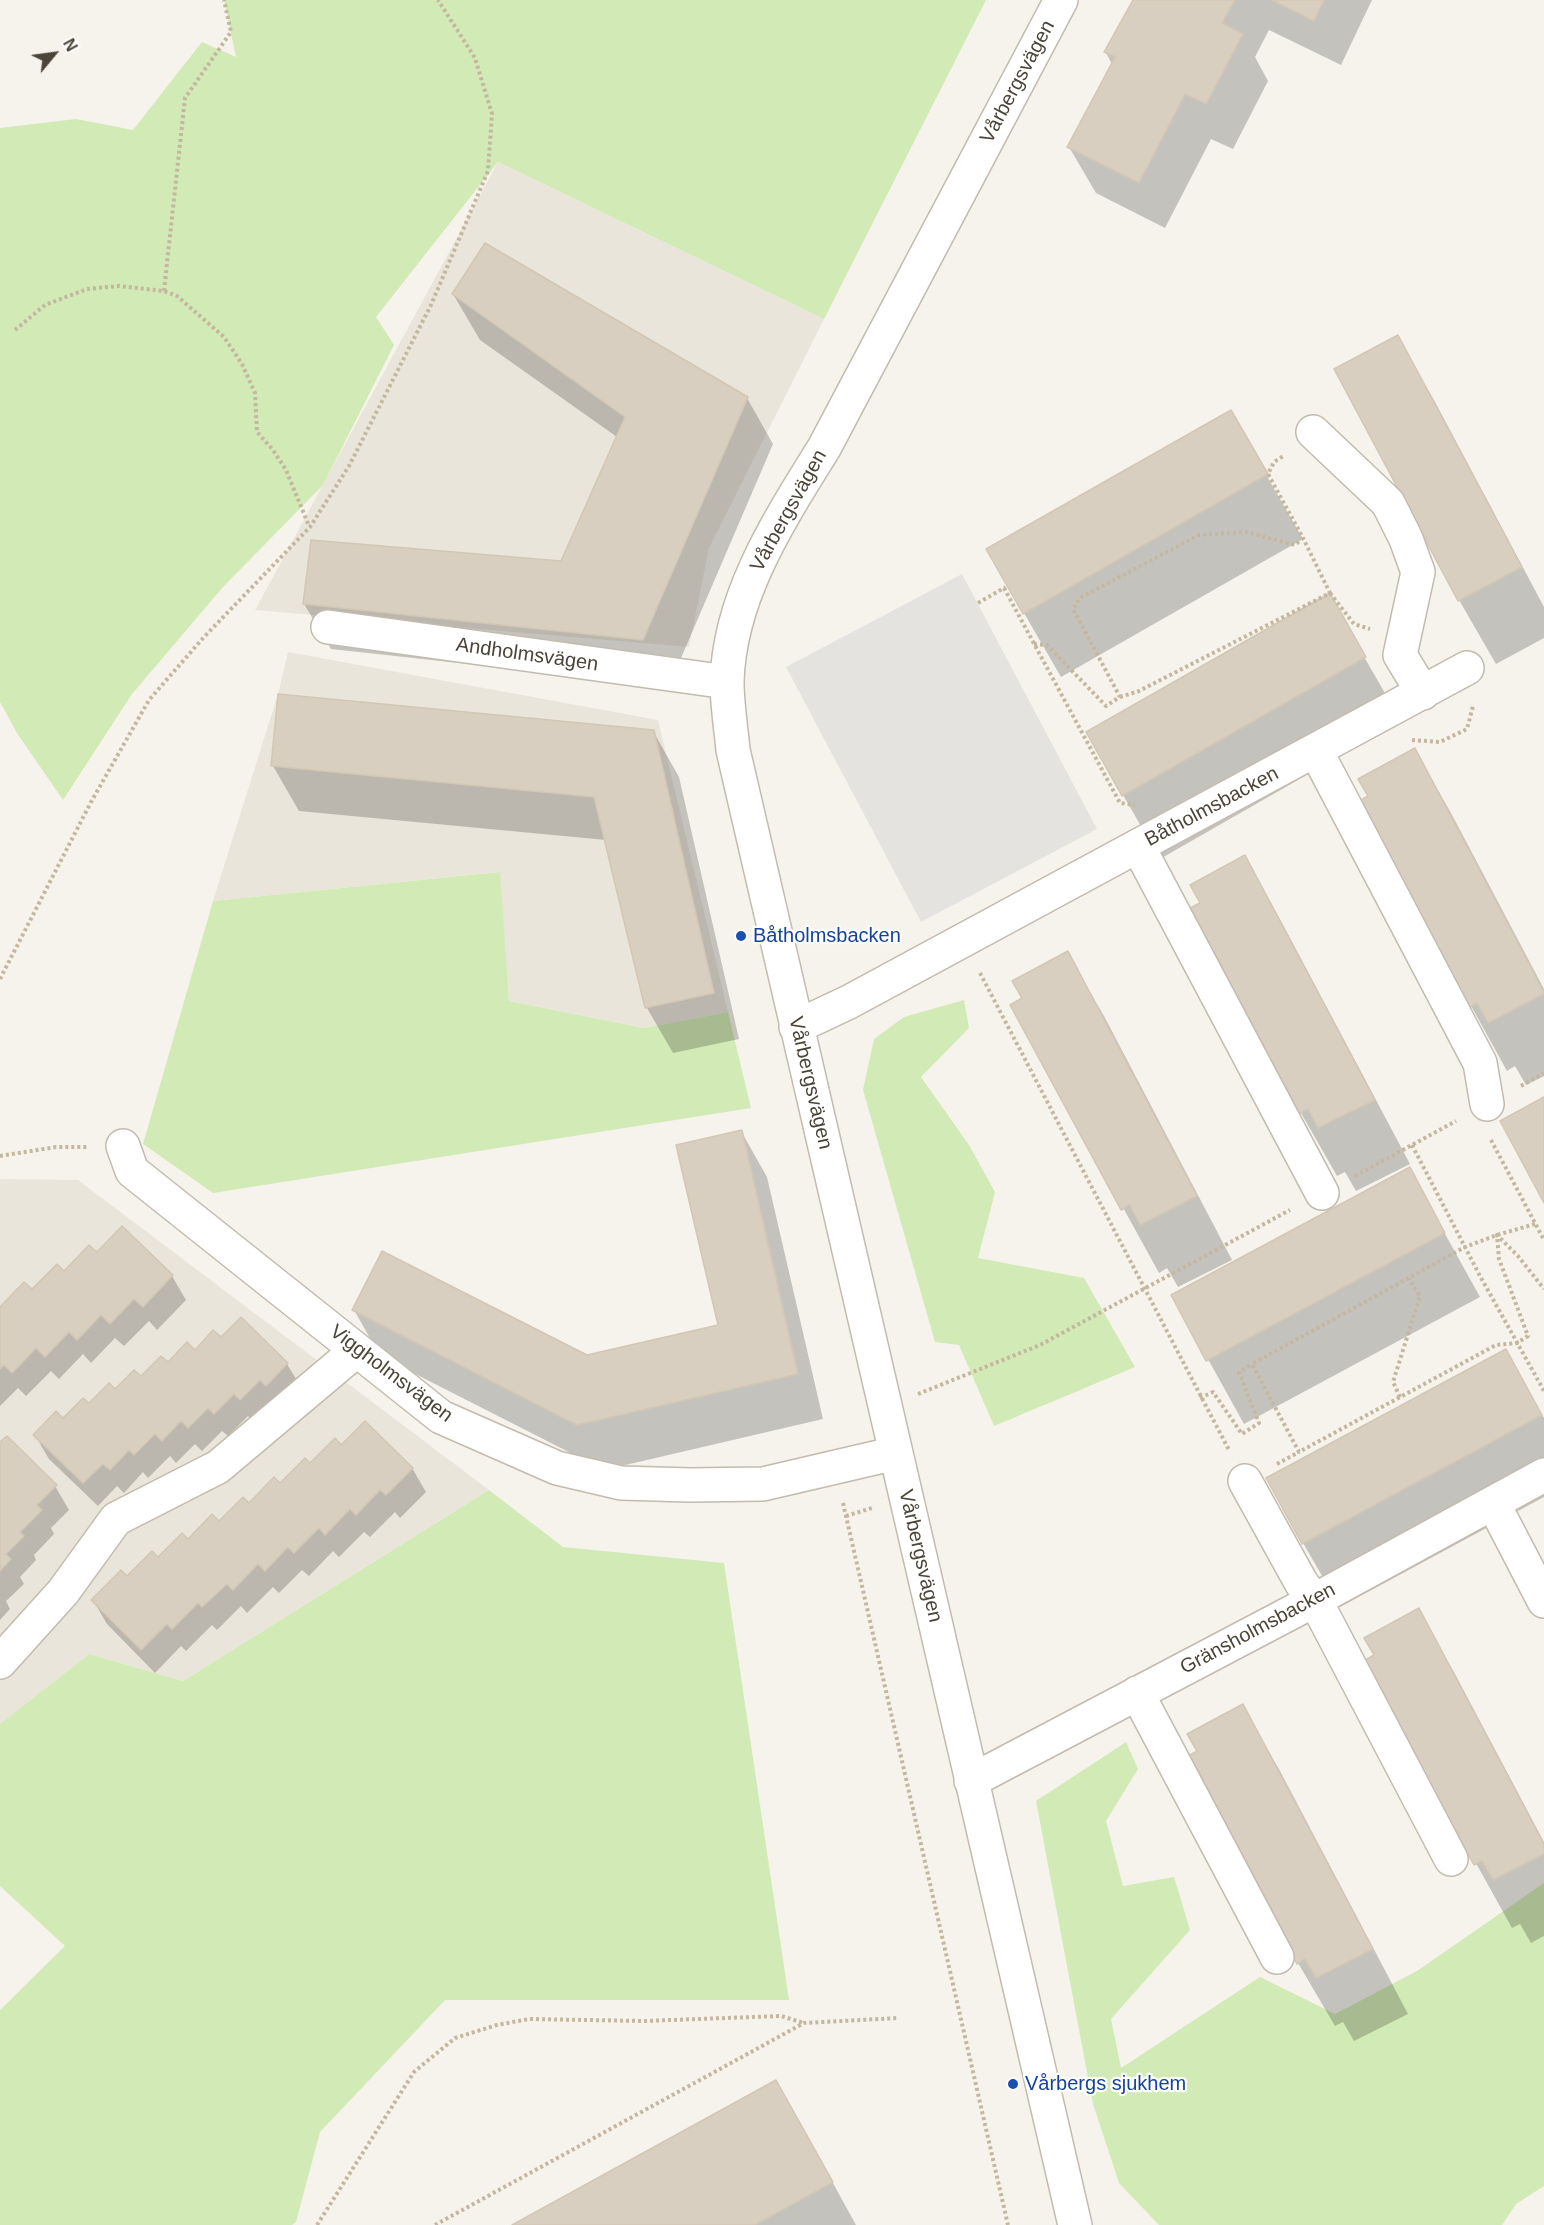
<!DOCTYPE html>
<meta charset="utf-8">
<style>
body{margin:0}
#map{position:relative;width:1544px;height:2225px;overflow:hidden;background:#f6f3ec;font-family:Arial,sans-serif}
canvas{display:block}
.north{position:absolute;left:24px;top:24px;width:60px;height:60px;-webkit-text-stroke:4px #fff;paint-order:stroke;rotate:61deg;font-size:16px;font-weight:700;line-height:24px;text-align:center;color:#4b4439}
.north::after{content:'';display:block;margin:auto;width:21px;height:27px;background:#4b4439;clip-path:polygon(50% 0,100% 100%,50% 72%,0 100%)}
</style>
<div id="map">
<canvas width="1544" height="2225"></canvas>
<div class="north">N</div>
</div>
<script>
const context = document.querySelector('canvas').getContext('2d');
context.lineJoin = 'round';
function paint(path, color) { context.fillStyle = color; context.fill(path, 'evenodd'); }
function strokePath(path, color, width, dash) { context.strokeStyle = color; context.lineWidth = width; context.lineCap = dash ? 'butt' : 'round'; context.setLineDash(dash || []); context.stroke(path); }
function drawText(font, color, halo, rows, align = 'center') {
  context.font = font + ' Arial,sans-serif'; context.lineWidth = 4.5; context.setLineDash([]); context.textBaseline = 'middle'; context.strokeStyle = halo; context.fillStyle = color; for (const [text, x, y, turn = 0] of rows) {
    context.save(); context.translate(x, y); context.rotate((+turn || 0) * Math.PI / 180); context.textAlign = isNaN(turn) ? turn : align; if (halo) context.strokeText(text, 0, 0); context.fillText(text, 0, 0); context.restore();
  }
}
paint(new Path2D(`
 M498 162 824 319 709 548 689 647 255 610Z
 M288 652 658 720 728 1012 644 1028 509 1001 499 872 213 901 278 694Z
 M0 1179 78 1180 489 1490 183 1681 89 1654 0 1724Z`), '#eae5da');
paint(new Path2D(`
 M224 0H986L824 319 498 162 376 317 394 345 323 485 223 587 132 694 63 800 17 733 0 702V128L76 119 133 130 202 42 236 57Z
 M500 872 509 1001 644 1028 728 1012 751 1108 213 1193 143 1144 213 901Z
 M964 1000 969 1028 921 1077 969 1145 995 1192 978 1258 1084 1278 1135 1367 994 1426 959 1345 935 1342 863 1090 874 1039 904 1017Z
 M489 1490 563 1547 724 1563 789 2000H445L320 2132 296 2222 292 2225H0V2010L65 1946 0 1886V1724L89 1654 183 1681Z
 M1126 1742 1138 1769 1106 1821 1123 1886 1174 1877 1190 1930 1111 2019 1121 2068 1260 1977 1335 2014 1417 1971 1544 1883V2186L1516 2204 1502 2225H1159L1119 2183 1093 2104 1036 1801Z`), '#d2eab5');
paint(new Path2D(`
 M962 574 1097 829 921 922 786 667Z`), '#e5e3e0');
paint(new Path2D(`
 M1135 0H1372L1341 65 1269 30 1255 57 1268 81 1233 149 1211 139 1165 228 1096 193 1069 147 1112 64 1105 51Z
 M453 294 747 398 773 444 669 686 331 649 304 604 562 563 617 437 480 340Z
 M1397 337 1434 400 1544 607V638L1496 664 1459 600 1336 369Z
 M1230 412 1303 539 1061 677 1024 613Z
 M1329 596 1401 721 1160 859 1123 795Z
 M653 731 679 777 739 1039 673 1053 647 1008 606 840 299 811 273 766Z
 M1415 750 1451 813 1544 989V1076L1526 1085 1515 1066 1507 1071 1359 803 1370 797Z
 M1245 857 1281 921 1410 1164 1356 1191 1345 1172 1337 1176 1301 1113 1202 903Z
 M1067 953 1104 1016 1232 1260 1178 1287 1167 1268 1159 1273 1012 1006 1024 999Z
 M741 1131 767 1177 823 1419 604 1470 380 1356 354 1310 587 1357 720 1326Z
 M1409 1169 1480 1297 1244 1424 1173 1296Z
 M122 1229 172 1276 186 1300 157 1330 149 1321 124 1346 115 1338 91 1363 83 1354 59 1379 51 1371 26 1396 18 1388 0 1406V1309L97 1254Z
 M221 1339 287 1364 301 1387 254 1422 248 1416 228 1436 222 1431 202 1451 195 1444 176 1463 170 1456 148 1478 143 1472 124 1493 117 1486 98 1506 49 1459 35 1435 115 1391Z
 M1505 1351 1544 1418V1497L1340 1607 1303 1543Z
 M0 1444 55 1486 69 1510 51 1528 54 1534 34 1555 36 1560 20 1577 24 1584 6 1601 10 1609 0 1620Z
 M341 1447 412 1468 426 1492 400 1518 395 1512 370 1537 364 1532 339 1557 333 1551 309 1576 302 1570 279 1593 273 1587 247 1613 241 1606 217 1630 212 1625 186 1651 181 1646 155 1673 107 1624 93 1600Z
 M1418 1610 1455 1674 1544 1842V1936L1531 1943 1520 1924 1512 1928 1364 1662 1376 1656Z
 M1242 1706 1279 1769 1408 2014 1354 2041 1343 2022 1335 2026 1298 1963 1199 1752Z
 M812 2145 856 2225H515Z`), '#0003');
const building = new Path2D(`
 M1133 0H1235L1222 23 1243 34 1206 104 1185 94 1139 183 1067 147 1115 57 1104 52Z
 M1272 0H1324L1314 21Z
 M485 243 748 397 643 640 303 604 311 540 561 561 625 417 452 294Z
 M1398 335 1522 567 1458 601 1334 369Z
 M1231 410 1268 474 1023 614 986 549Z
 M1330 593 1366 657 1122 796 1086 732Z
 M278 694 654 730 714 993 645 1008 594 797 271 766Z
 M1415 748 1544 992V994L1488 1023 1477 1003 1469 1008 1357 802 1368 796 1358 779Z
 M1245 855 1375 1100 1318 1128 1308 1109 1299 1114 1188 909 1200 903 1190 885Z
 M1068 951 1197 1196 1140 1225 1130 1205 1121 1210 1010 1005 1022 998 1012 981Z
 M1544 1097V1203L1500 1121Z
 M742 1130 798 1374 577 1425 352 1310 382 1251 587 1355 718 1325 676 1145Z
 M1410 1167 1445 1233 1206 1361 1171 1295Z
 M122 1226 173 1275 143 1307 134 1299 110 1324 101 1315 77 1340 69 1332 45 1357 36 1348 12 1373 4 1365 0 1369V1307L24 1282 32 1289 57 1264 64 1271 89 1245 97 1252Z
 M241 1317 288 1363 266 1386 260 1380 240 1400 234 1394 214 1414 208 1408 188 1428 181 1421 162 1441 155 1434 134 1455 129 1450 110 1470 103 1464 83 1483 33 1435 56 1411 63 1418 83 1398 89 1403 109 1383 115 1389 134 1370 141 1376 161 1356 168 1362 187 1342 195 1350 213 1330 221 1337Z
 M1506 1349 1542 1415 1302 1544 1266 1478Z
 M365 1421 413 1468 386 1495 380 1490 356 1515 350 1509 325 1535 319 1528 294 1553 288 1547 265 1571 258 1564 233 1590 227 1584 202 1607 198 1603 172 1629 167 1624 141 1650 91 1600 121 1570 127 1576 152 1551 158 1557 182 1533 188 1539 212 1514 219 1521 243 1497 249 1503 274 1477 280 1483 305 1458 310 1463 335 1438 341 1445Z
 M7 1436 57 1485 37 1505 42 1510 20 1532 24 1536 6 1554 11 1559 0 1571V1442Z
 M1419 1608 1544 1844V1854L1493 1880 1482 1861 1474 1865 1362 1662 1374 1655 1364 1638Z
 M1243 1704 1373 1949 1316 1978 1305 1959 1297 1964 1185 1758 1197 1751 1187 1734Z
 M776 2080 833 2182 755 2225H512Z`);
paint(building, '#d8cfc1');
strokePath(building, '#d3c7b4', 1.5);
const minor = new Path2D(`
 M1061 0 824 448C780 519 729 596 727 682 727 704 731 728 733 750L1075 2225
 M1313 432 1388 503 1406 539 1418 572 1400 655 1423 693
 M328 627 727 682
 M1316 751 1480 1063 1487 1104
 M1138 846 1322 1193
 M796 1027 849 1002 1467 668
 M123 1146 132 1171 441 1417 557 1468 621 1483 690 1485 763 1484 896 1453
 M1245 1481 1302 1584 1315 1600 1451 1859
 M1493 1503 1544 1601
 M0 1662 63 1592 116 1519 218 1467 357 1350
 M1137 1693 1277 1957
 M971 1781 1315 1600 1544 1475`);
strokePath(minor, '#c2bbae', 36);
strokePath(new Path2D(`
 M164 291 185 98 231 32 224 0
 M15 330 45 305 87 289 119 286 164 291 177 296 224 337 242 364 255 393 257 432 273 450 286 470 309 526
 M1330 593 1354 624 1370 629
 M978 603 1004 588 1120 803 1135 805
 M1034 644 1047 645 1106 706 1120 697 1073 609 1080 598 1199 535 1246 532 1295 545 1303 538 1268 474 1274 462 1285 455
 M1120 697 1139 691 1330 593 1303 538
 M1412 740 1440 742 1467 729 1473 706
 M980 973 1229 1450
 M0 979 91 802 149 700 204 637 310 527 349 466 431 305 488 171 492 114 475 58 438 0
 M1521 1086 1544 1073
 M1491 1140 1544 1240
 M1412 1145 1480 1276 1544 1391
 M0 1156 56 1147H89
 M1355 1176 1456 1121
 M1535 1224 1497 1235 1465 1247 1252 1364 1299 1452 1496 1345 1517 1343 1528 1336 1499 1259 1497 1235 1518 1256 1544 1289
 M918 1394 1040 1345 1290 1210
 M1400 1397 1393 1382 1420 1296 1409 1279
 M1200 1398 1213 1392 1242 1434 1259 1423 1239 1372 1252 1364
 M1277 1464 1299 1452
 M843 1503 1008 2225
 M846 1516 872 1508
 M317 2225 414 2072 455 2038 497 2025 529 2019 644 2021 781 2016 804 2023
 M435 2225 804 2023 898 2018`), '#c4b79f', 4, [3, 3]);
strokePath(minor, '#fff', 33);
for (const [x, y, r, color] of [
 [741,936,6,"#1a4fb4"],
 [1013,2084,6,"#1a4fb4"]
]) { const dot = new Path2D(); dot.arc(x, y, r, 0, 2 * Math.PI); context.fillStyle = color; context.fill(dot); strokePath(dot, '#fff', 2); }
drawText('20px', '#4b4439', '#fff', [
 ["Vårbergsvägen",1018,82,-62],
 ["Vårbergsvägen",789,511,-61],
 ["Andholmsvägen",527,655,8],
 ["Båtholmsbacken",1212,807,-28],
 ["Vårbergsvägen",810,1083,77],
 ["Viggholmsvägen",391,1374,37],
 ["Vårbergsvägen",920,1556,77],
 ["Gränsholmsbacken",1258,1629,-28]
]);
drawText('20px', '#164399', '#fff', [
 ["Båtholmsbacken",753,936],
 ["Vårbergs sjukhem",1025,2084]
], 'left');
</script>
